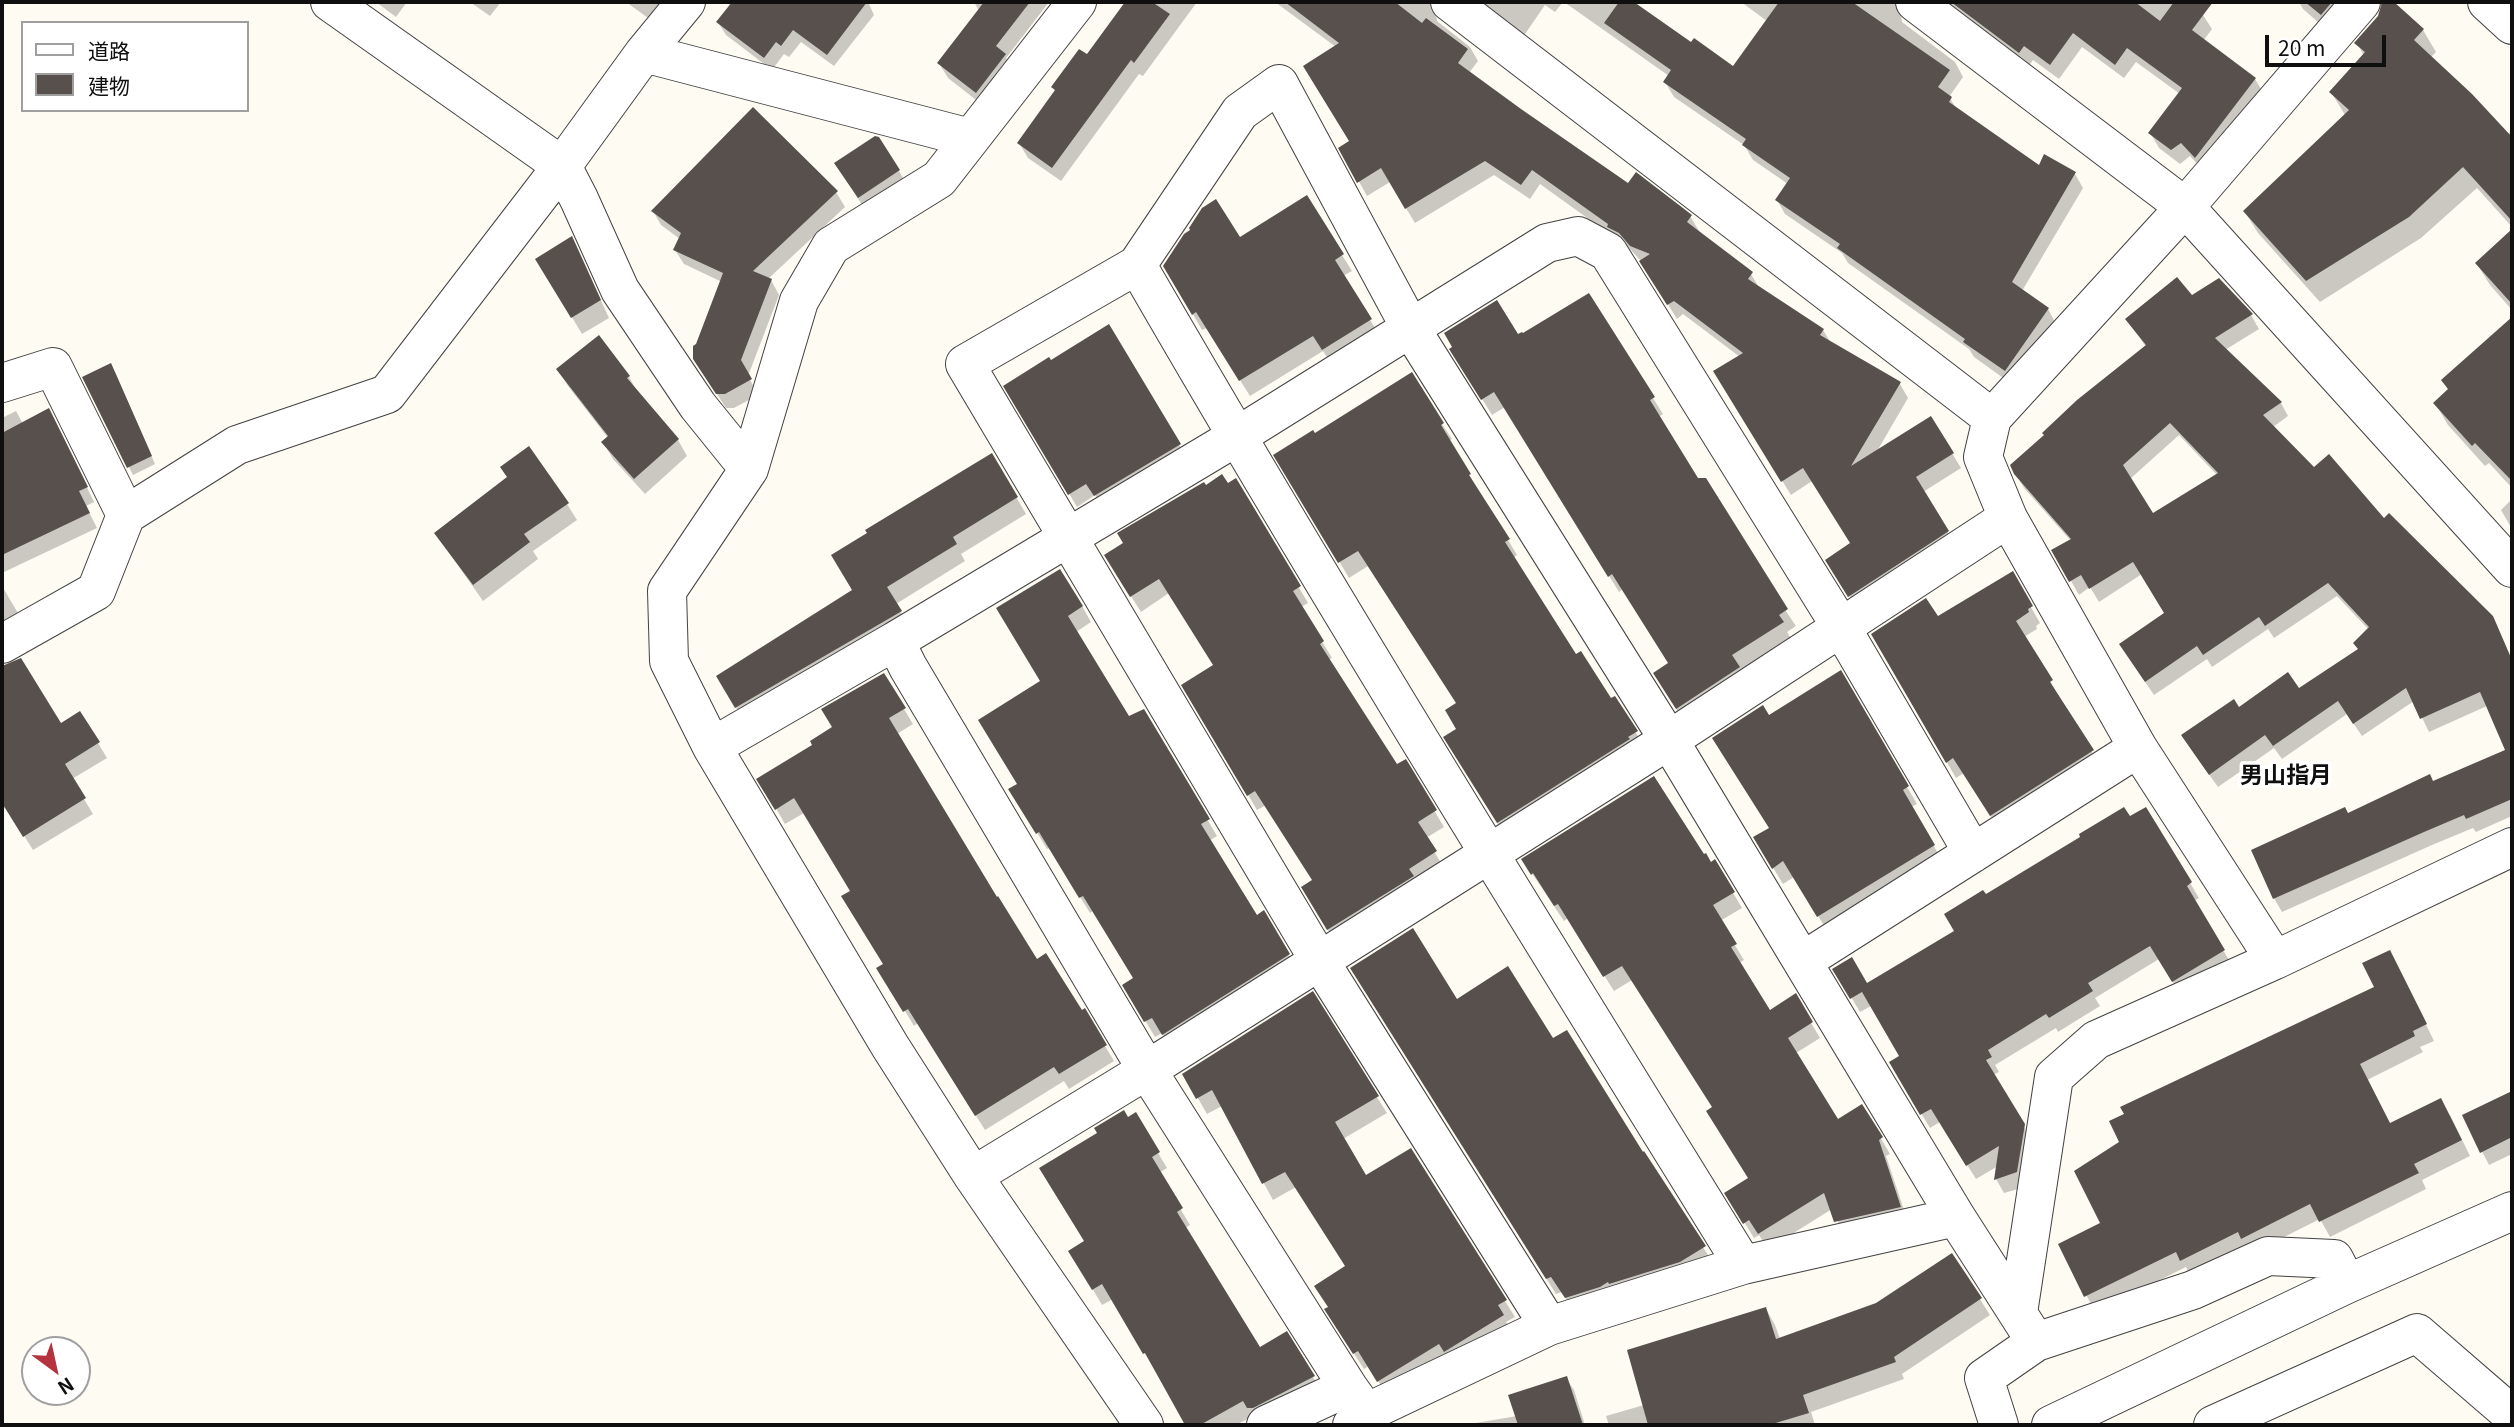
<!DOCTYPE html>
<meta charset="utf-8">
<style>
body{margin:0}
#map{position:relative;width:2514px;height:1427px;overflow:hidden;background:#fefbf3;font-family:Georgia,"Noto Sans JP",serif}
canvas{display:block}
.frame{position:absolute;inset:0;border:4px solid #0f0f0f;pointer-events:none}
.legend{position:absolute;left:21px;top:21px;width:228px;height:91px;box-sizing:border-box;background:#fff;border:2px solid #9f9f9f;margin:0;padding:9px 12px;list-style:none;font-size:21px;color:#0f0f0f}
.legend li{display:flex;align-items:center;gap:14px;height:35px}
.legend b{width:35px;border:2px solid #9f9f9f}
.north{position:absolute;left:21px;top:1336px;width:70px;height:70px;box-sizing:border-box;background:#fff;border:2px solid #9f9f9f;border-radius:50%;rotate:147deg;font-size:19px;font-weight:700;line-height:28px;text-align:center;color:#0f0f0f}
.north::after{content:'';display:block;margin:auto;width:24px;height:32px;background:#b5323f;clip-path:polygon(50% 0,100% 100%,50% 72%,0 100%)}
.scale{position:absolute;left:2265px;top:35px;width:121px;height:32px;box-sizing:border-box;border:4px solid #0f0f0f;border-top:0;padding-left:9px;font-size:21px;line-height:24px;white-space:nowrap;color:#0f0f0f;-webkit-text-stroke:5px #fff;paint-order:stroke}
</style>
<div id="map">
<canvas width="2514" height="1427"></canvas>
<div class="frame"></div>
<ul class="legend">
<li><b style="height:9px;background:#fff"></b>道路</li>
<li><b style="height:19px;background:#57504c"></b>建物</li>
</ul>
<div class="north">N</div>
<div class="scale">20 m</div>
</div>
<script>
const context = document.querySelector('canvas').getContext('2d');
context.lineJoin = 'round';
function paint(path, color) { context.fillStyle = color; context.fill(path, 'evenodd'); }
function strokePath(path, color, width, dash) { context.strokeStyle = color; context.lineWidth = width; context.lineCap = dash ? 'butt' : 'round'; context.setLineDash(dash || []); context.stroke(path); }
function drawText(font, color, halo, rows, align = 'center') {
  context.font = font + ' Georgia,"Noto Sans JP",serif'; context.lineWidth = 7; context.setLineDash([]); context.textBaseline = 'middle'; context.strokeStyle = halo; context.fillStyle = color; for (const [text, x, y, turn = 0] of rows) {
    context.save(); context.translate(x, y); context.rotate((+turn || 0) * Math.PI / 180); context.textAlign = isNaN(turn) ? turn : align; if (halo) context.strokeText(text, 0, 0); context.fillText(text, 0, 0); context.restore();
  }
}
paint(new Path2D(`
 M376 2H407L396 17Z
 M470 2H501L490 16Z
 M626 2H671L655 23Z
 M729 2H868L874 15 834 66 801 42 789 57 784 54 772 70 726 35 718 22 730 8Z
 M974 2H1049L1006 58 1013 70 985 107 948 78 939 63 979 11Z
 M1127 2H1197L1143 76 1139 74 1061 181 1028 158 1019 143 1056 92 1053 87 1087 57Z
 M1275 2H1443L1436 14 1437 21 1470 47 1478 61 1469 73 1628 185 1690 216 1699 231 1698 233 1751 274 1760 289 1823 330 1831 343 1900 384 1908 398 1876 453 1931 419 1961 468 1923 492 1956 546 1858 610 1836 575 1852 544 1812 481 1791 495 1723 386 1740 357 1683 314 1677 319 1641 261 1629 248 1540 184 1530 199 1494 175 1415 223 1390 182 1367 196 1341 149 1351 142 1336 47Z
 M1477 2H1563L1555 12 1545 5 1523 37Z
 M1564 2H1631L1691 44 1734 68 1767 21 1741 2H1839L1844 5 1846 2H1908L1901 14 1902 22 1955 62 1963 77 1949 97 1958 111 2039 167 2075 174 2083 188 2022 291 2048 309 2056 324 2013 385 1974 357 1969 349 1848 263 1842 253 1785 214 1777 200 1788 184 1753 160 1744 145 1674 97 1665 82 1669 76Z
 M1942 2H2186L2203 15 2212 29 2203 41 2255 79 2264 94 2204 171 2190 156 2180 164 2159 148 2151 134 2180 94 2136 62 2124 78 2082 47 2059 79 2033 60 2028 67Z
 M2299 2H2392L2423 30 2436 52 2430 58 2507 135 2512 130V227L2477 188 2421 238 2320 302 2258 233 2245 212 2345 115 2331 92 2364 56 2357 43 2379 17 2384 4 2379 2 2334 36 2303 9Z
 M899 171 908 187 868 214 846 180Z
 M836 192 845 207 768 279 771 280 779 295 748 376 758 395 734 408H726L704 374 698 345 722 282 684 264 675 250 680 239 661 225 653 211Z
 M2512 231V310L2490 285 2477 264Z
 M1239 239 1342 255 1352 271 1343 276 1380 336 1332 365 1323 351 1250 396 1207 328 1202 330 1165 266Z
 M580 255 609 318 582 334 537 259Z
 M2219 280 2251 315 2259 329 2225 350 2281 403 2288 416 2273 427 2314 469 2384 520 2492 617 2512 660V816L2476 832 2473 828 2432 845 2282 912 2274 898 2347 815 2433 783 2507 751 2487 706 2429 732 2414 701 2362 736 2347 714 2282 759 2274 748 2218 787 2191 749 2238 709 2299 691 2359 650 2355 644 2369 630 2337 596 2274 638 2268 629 2212 667 2207 659 2154 695 2129 658 2166 614 2142 574 2099 602 2090 587 2079 595 2054 551 2071 541 2024 488 2015 473 2146 347 2127 320 2191 298ZM2179 435 2217 475 2153 516 2130 479Z
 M1588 295 1653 398 1663 414 1658 417 1697 480 1796 626 1787 632 1791 639 1686 725 1664 689 1670 664 1623 589 1619 592 1505 407 1492 415 1461 365 1518 336Z
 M2512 319V488L2489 463 2485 466 2448 425 2435 403 2449 391 2443 380Z
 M558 370 629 377 638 393 678 440 687 456 645 494 613 459 603 442 608 438 568 386Z
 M115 372 155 464 133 475 129 467Z
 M1006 386 1152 400 1187 458 1103 508 1095 495 1077 507Z
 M16 411 23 424 57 425 94 502 86 506 97 528 2 573V418Z
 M1442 424 1452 439 1449 441 1517 555 1513 558 1575 657 1611 701 1615 698 1645 748 1506 837 1455 753 1458 730 1457 704 1368 566 1349 578 1276 455 1314 435Z
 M992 455 1026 514 961 554 965 561 896 604 910 628 746 724 718 677 854 590Z
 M509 478 567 504 577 520 533 551 538 559 483 601 436 534Z
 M1236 480 1308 603 1301 607 1332 658 1328 660 1397 766 1405 761 1444 827 1426 838 1444 868 1337 945 1303 887 1313 881 1266 805 1257 810 1184 686 1215 666 1169 593 1141 612 1115 571 1205 487 1227 486Z
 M2512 499V529L2501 510Z
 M2012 574 2040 623 2036 626 2037 629 2024 637 2101 767 2000 831 1964 773 1956 778 1873 635 1937 618Z
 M2 586 25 625 2 638Z
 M1082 606 1091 622 1076 632 1129 718 1144 711 1217 836 1209 841 1256 917 1263 913 1298 971 1173 1050 1162 1033 1155 1037 1134 1002 1135 979 1093 911 1090 913 1050 848 1047 849 1020 805 1019 784 1042 682 1007 624Z
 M2 667 61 725 80 713 107 758 72 779 93 814 33 850 6 807 2 811Z
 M1840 672 1917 804 1911 807 1943 862 1828 932 1794 877 1783 884 1755 838 1771 829 1769 717Z
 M904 709 913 724 897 734 996 899 1037 961 1081 1013 1084 1011 1114 1061 1069 1089 1064 1081 985 1130 918 1023 914 1026 879 968 885 964 852 891 804 813 785 824 759 779Z
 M2146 809 2199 898 2194 901 2232 965 2181 995 2159 959 2095 998 2100 1006 2058 1032 2056 1028 1995 1065 1999 1072 1993 1075 2032 1140 2025 1187 2004 1193 1996 1179 1998 1166 1976 1179 1940 1122 1930 1128 1891 1063 1902 1057 1871 1006 1860 1012 1835 970 1867 986 1956 932 1985 897Z
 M1704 857 1711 864 1715 862 1742 908 1720 921 1744 960 1739 963 1770 1012 1795 996 1820 1038 1796 1053 1838 1121 1862 1106 1890 1154 1886 1156 1908 1222 1845 1237 1832 1209 1768 1249 1759 1235 1754 1238 1727 1194 1750 1179 1714 1108 1632 980 1614 991 1568 918 1564 921 1523 860Z
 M2398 967 2434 1041 2420 1047 2423 1052 2367 1080 2390 1125 2450 1115 2470 1156 2422 1180 2426 1189 2330 1237 2320 1219 2252 1253 2190 1276 2186 1267 2095 1312 2061 1245 2102 1224Z
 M1361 984 1457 1001 1553 1040 1644 1153 1713 1263 1575 1313 1562 1292 1556 1294Z
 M1312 994 1387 1113 1343 1139 1365 1177 1411 1151 1515 1317 1506 1322 1512 1332 1388 1397 1369 1366 1364 1369 1336 1326 1347 1267 1296 1187 1273 1200 1222 1106 1207 1114 1184 1074Z
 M2512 1092V1154L2489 1165 2464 1116Z
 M1135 1114 1167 1168 1159 1173 1190 1225 1185 1228 1259 1349 1286 1333 1322 1392 1253 1416 1236 1425H1187L1113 1299 1102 1305 1070 1251 1086 1242 1128 1119Z
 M1952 1255 1990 1315 1902 1374 1904 1379 1811 1412 1815 1425H1609L1606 1416 1644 1405 1766 1309 1775 1325 1780 1339 1877 1305Z
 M1566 1378 1574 1390 1585 1425H1464L1517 1416Z`), '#0003');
paint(new Path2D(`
 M732 2H867L827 55 793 30 781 46 776 42 764 58 716 22Z
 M984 2H1030L996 46 1006 54 976 93 937 63Z
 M1125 2H1152L1170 14 1134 63 1131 60 1052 168 1017 143 1055 90 1051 87 1079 49 1087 54Z
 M1285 2H1395L1422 23 1426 18 1468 49 1458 63 1521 109 1628 183 1636 172 1692 215 1687 222 1753 272 1748 279 1824 329 1820 335 1901 382 1851 466 1931 416 1954 453 1916 477 1949 531 1848 597 1825 560 1850 543 1803 468 1781 482 1713 371 1743 353 1674 301 1667 305 1639 261 1650 254 1630 246 1619 233 1607 227 1608 224 1532 170 1521 185 1485 161 1405 209 1381 168 1357 183 1338 148 1349 141 1303 66 1339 43Z
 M1619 2H1634L1691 42 1694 38 1733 66 1779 2H1852L1950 70 1938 87 1952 97 1949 102 2039 165 2044 154 2076 172 2012 282 2049 308 2005 371 1963 342 1965 339 1837 248 1840 244 1775 200 1790 178 1742 145 1746 139 1663 82 1671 70 1604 23Z
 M1951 2H2135L2160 21 2174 2H2213L2192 30 2256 78 2195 158 2181 143 2171 150 2148 133 2182 88 2127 48 2115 65 2073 33 2050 65 2024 46 2019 53Z
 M2305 2H2332L2321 15Z
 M2382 2H2394L2424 29 2414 40 2472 94 2512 137V221L2463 167 2409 217 2306 281 2243 211 2349 110 2329 92 2365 52 2354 43 2378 16Z
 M753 107 838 191 753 271 772 279 741 360 752 379 725 394H716L693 359V346L696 344 723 273 673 250 681 233 651 211Z
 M875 136 879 137 900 170 858 198 834 163Z
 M1307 195 1344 254 1335 260 1372 319 1322 350 1313 336 1239 381 1196 312 1192 315 1163 266 1184 234 1190 230 1189 228 1202 208 1216 199 1240 237Z
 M2512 229V304L2475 263Z
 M572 236 601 300 571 318 535 259Z
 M2177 277 2192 295 2219 278 2253 314 2215 338 2282 402 2263 415 2314 467 2329 454 2384 518 2389 513 2493 616 2512 660V799L2466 819 2464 815 2424 832 2273 899 2251 850 2345 807 2348 813 2430 774 2433 781 2505 750 2480 692 2420 719 2406 688 2353 724 2338 701 2273 746 2265 735 2209 775 2181 735 2234 699 2239 707 2288 672 2299 688 2358 649 2353 643 2369 627 2328 583 2265 626 2259 617 2203 655 2197 646 2145 682 2119 644 2164 613 2133 562 2089 589 2081 575 2069 582 2051 550 2071 539 2014 474 2010 465 2044 435 2042 433 2077 400 2146 345 2125 319ZM2170 423 2218 473 2153 513 2123 465Z
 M1589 293 1655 397 1650 400 1698 478H1706L1788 609 1779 615 1784 622 1732 655 1740 667 1676 709 1653 673 1668 663 1612 574 1608 577 1494 392 1481 400 1449 349 1452 347 1444 333 1497 300 1518 334 1522 332 1523 333Z
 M2512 317V481L2475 443 2472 446 2433 403 2448 389 2441 380Z
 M1109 324 1181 444 1094 496 1086 484 1068 495 1003 386 1049 357 1051 360Z
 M599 335 630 376 627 378 679 439 634 479 601 442 608 436 556 369Z
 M111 363 152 456 127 468 82 377Z
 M1412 372 1444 423 1441 425 1471 474 1469 475 1510 539 1505 542 1576 654 1581 651 1611 698 1615 696 1638 731 1628 737 1630 739 1497 823 1443 737 1456 729 1445 710 1456 703 1358 551 1338 563 1273 455 1313 430 1315 433Z
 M49 408 88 487 79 491 90 513 2 555V433Z
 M529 446 569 503 524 534 530 542 473 585 434 533 507 477 500 467Z
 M992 453 1018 497 953 537 957 544 887 587 902 611 735 708 716 676 852 590 831 555 867 533 865 530Z
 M1222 474 1228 483 1236 478 1301 586 1293 591 1324 641 1320 644 1397 764 1406 759 1437 810 1418 822 1437 851 1409 869 1414 876 1327 930 1301 887 1312 880 1255 791 1247 796 1181 685 1213 665 1159 579 1130 597 1104 555 1123 543 1117 533 1204 482 1206 485Z
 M1060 569 1083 606 1068 616 1129 716 1144 709 1210 819 1201 824 1257 915 1264 910 1290 954 1162 1035 1152 1018 1144 1022 1122 985 1133 978 1083 896 1079 898 1039 832 1036 834 1008 789 1017 784 978 720 1040 681 996 608Z
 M2013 571 2033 606 2028 609 2029 612 2016 621 2053 680 2050 682 2094 750 1990 816 1953 758 1946 763 1871 634 1926 598 1938 616Z
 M21 658 61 723 80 711 100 742 65 764 86 798 23 837 2 803V666Z
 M1841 670 1909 786 1903 790 1935 845 1817 917 1783 861 1772 869 1753 837 1769 828 1712 738 1763 705 1769 715Z
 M884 673 906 708 889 718 997 897 998 896 1037 959 1046 953 1082 1010 1085 1008 1107 1045 1059 1074 1054 1067 975 1116 908 1009 903 1012 876 968 883 964 841 896 850 891 794 798 775 810 756 779 812 745 810 741 832 727 821 709Z
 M1654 776 1704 854 1706 853 1711 862 1715 859 1735 892 1713 905 1737 944 1731 947 1770 1010 1796 993 1813 1022 1788 1038 1838 1119 1862 1104 1883 1137 1879 1140 1901 1207 1834 1222 1824 1193 1758 1234 1749 1220 1743 1224 1724 1193 1748 1178 1706 1111 1712 1107 1622 966 1603 977 1558 904 1554 906 1533 873 1531 875 1521 859Z
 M2124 807 2130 816 2146 807 2192 882 2187 886 2225 950 2172 982 2150 946 2088 983 2093 991 2049 1018 2046 1014 1988 1050 1992 1057 1986 1060 2025 1124 2017 1172 1994 1180 1999 1146 1966 1166 1931 1109 1920 1115 1889 1062 1899 1056 1862 992 1850 999 1832 969 1852 957 1867 983 1954 931 1944 914 1983 890 1986 894 2080 837 2079 834Z
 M1413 928 1457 999 1508 966 1553 1038 1567 1030 1643 1152 1644 1151 1706 1246 1680 1262 1609 1284 1608 1282 1600 1287 1565 1298 1551 1277 1546 1279 1350 968Z
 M2390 950 2427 1024 2413 1031 2415 1036 2360 1064 2390 1123 2441 1098 2462 1140 2414 1164 2419 1173 2319 1222 2310 1204 2241 1239 2238 1232 2180 1261 2176 1252 2084 1297 2058 1244 2100 1223 2074 1171 2119 1142 2109 1121 2124 1114 2120 1107 2374 987 2362 963Z
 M1313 991 1379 1096 1335 1122 1366 1175 1411 1148 1507 1300 1498 1305 1504 1315 1444 1352 1439 1344 1377 1382 1358 1351 1353 1354 1324 1309 1328 1307 1314 1286 1345 1266 1285 1172 1262 1184 1212 1090 1196 1099 1182 1074Z
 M2512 1091V1137L2480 1153 2462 1115Z
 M1124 1110 1128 1117 1136 1112 1160 1152 1152 1157 1183 1208 1177 1212 1260 1347 1287 1331 1315 1376 1253 1408H1247L1243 1401 1200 1425H1185L1145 1353 1143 1354 1102 1284 1092 1290 1068 1251 1084 1241 1039 1168 1097 1133 1094 1128Z
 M1952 1253 1982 1298 1894 1357 1896 1362 1803 1395 1809 1413 1769 1425H1648L1627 1350 1766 1307 1776 1339 1876 1303Z
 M1567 1376 1583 1425H1518L1508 1395Z`), '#57504c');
const minor = new Path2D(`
 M330 2 562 166 579 199 620 290 698 406 749 469 799 301 831 246 939 179 1077 2
 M1450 2 1992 418
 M1915 2 2185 207 2512 568
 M2487 2 2512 25
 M644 53 970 138
 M1137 265C1332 603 1538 933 1743 1265
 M2 383 53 367 126 515
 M895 641 712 747 890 1046 973 1176
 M2 644 96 591 126 515 237 445 387 394 562 166 644 53 686 2
 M712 747 669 661 667 591 749 469
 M2138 748 2275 960
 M1803 961 2138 748 2008 518 1983 457 1992 418 2185 207 2361 2
 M2018 1313 2054 1077 2096 1040 2275 960 2512 847
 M1549 1326 1319 960 965 364 1137 265 1240 112 1279 84 1411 329 1669 740 1956 1217 2036 1342
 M1348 1387 1147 1070 1669 740 2008 518
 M1144 1425 973 1176 1147 1070 908 667 895 641 1236 437 1547 243 1578 236 1608 252 1841 627 1973 853
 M1266 1425 1348 1387 1363 1408
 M1352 1425 1366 1413 1549 1326 1743 1265 1956 1217
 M1999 1425 1984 1378 2036 1342 2193 1290 2268 1256 2334 1259 2347 1284
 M2051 1425 2347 1284 2512 1211
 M2213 1425 2417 1333 2512 1415`);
strokePath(minor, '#424242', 40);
strokePath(minor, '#fff', 38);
drawText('bold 23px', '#0f0f0f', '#fff', [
 ["男山指月",2286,774]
]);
</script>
